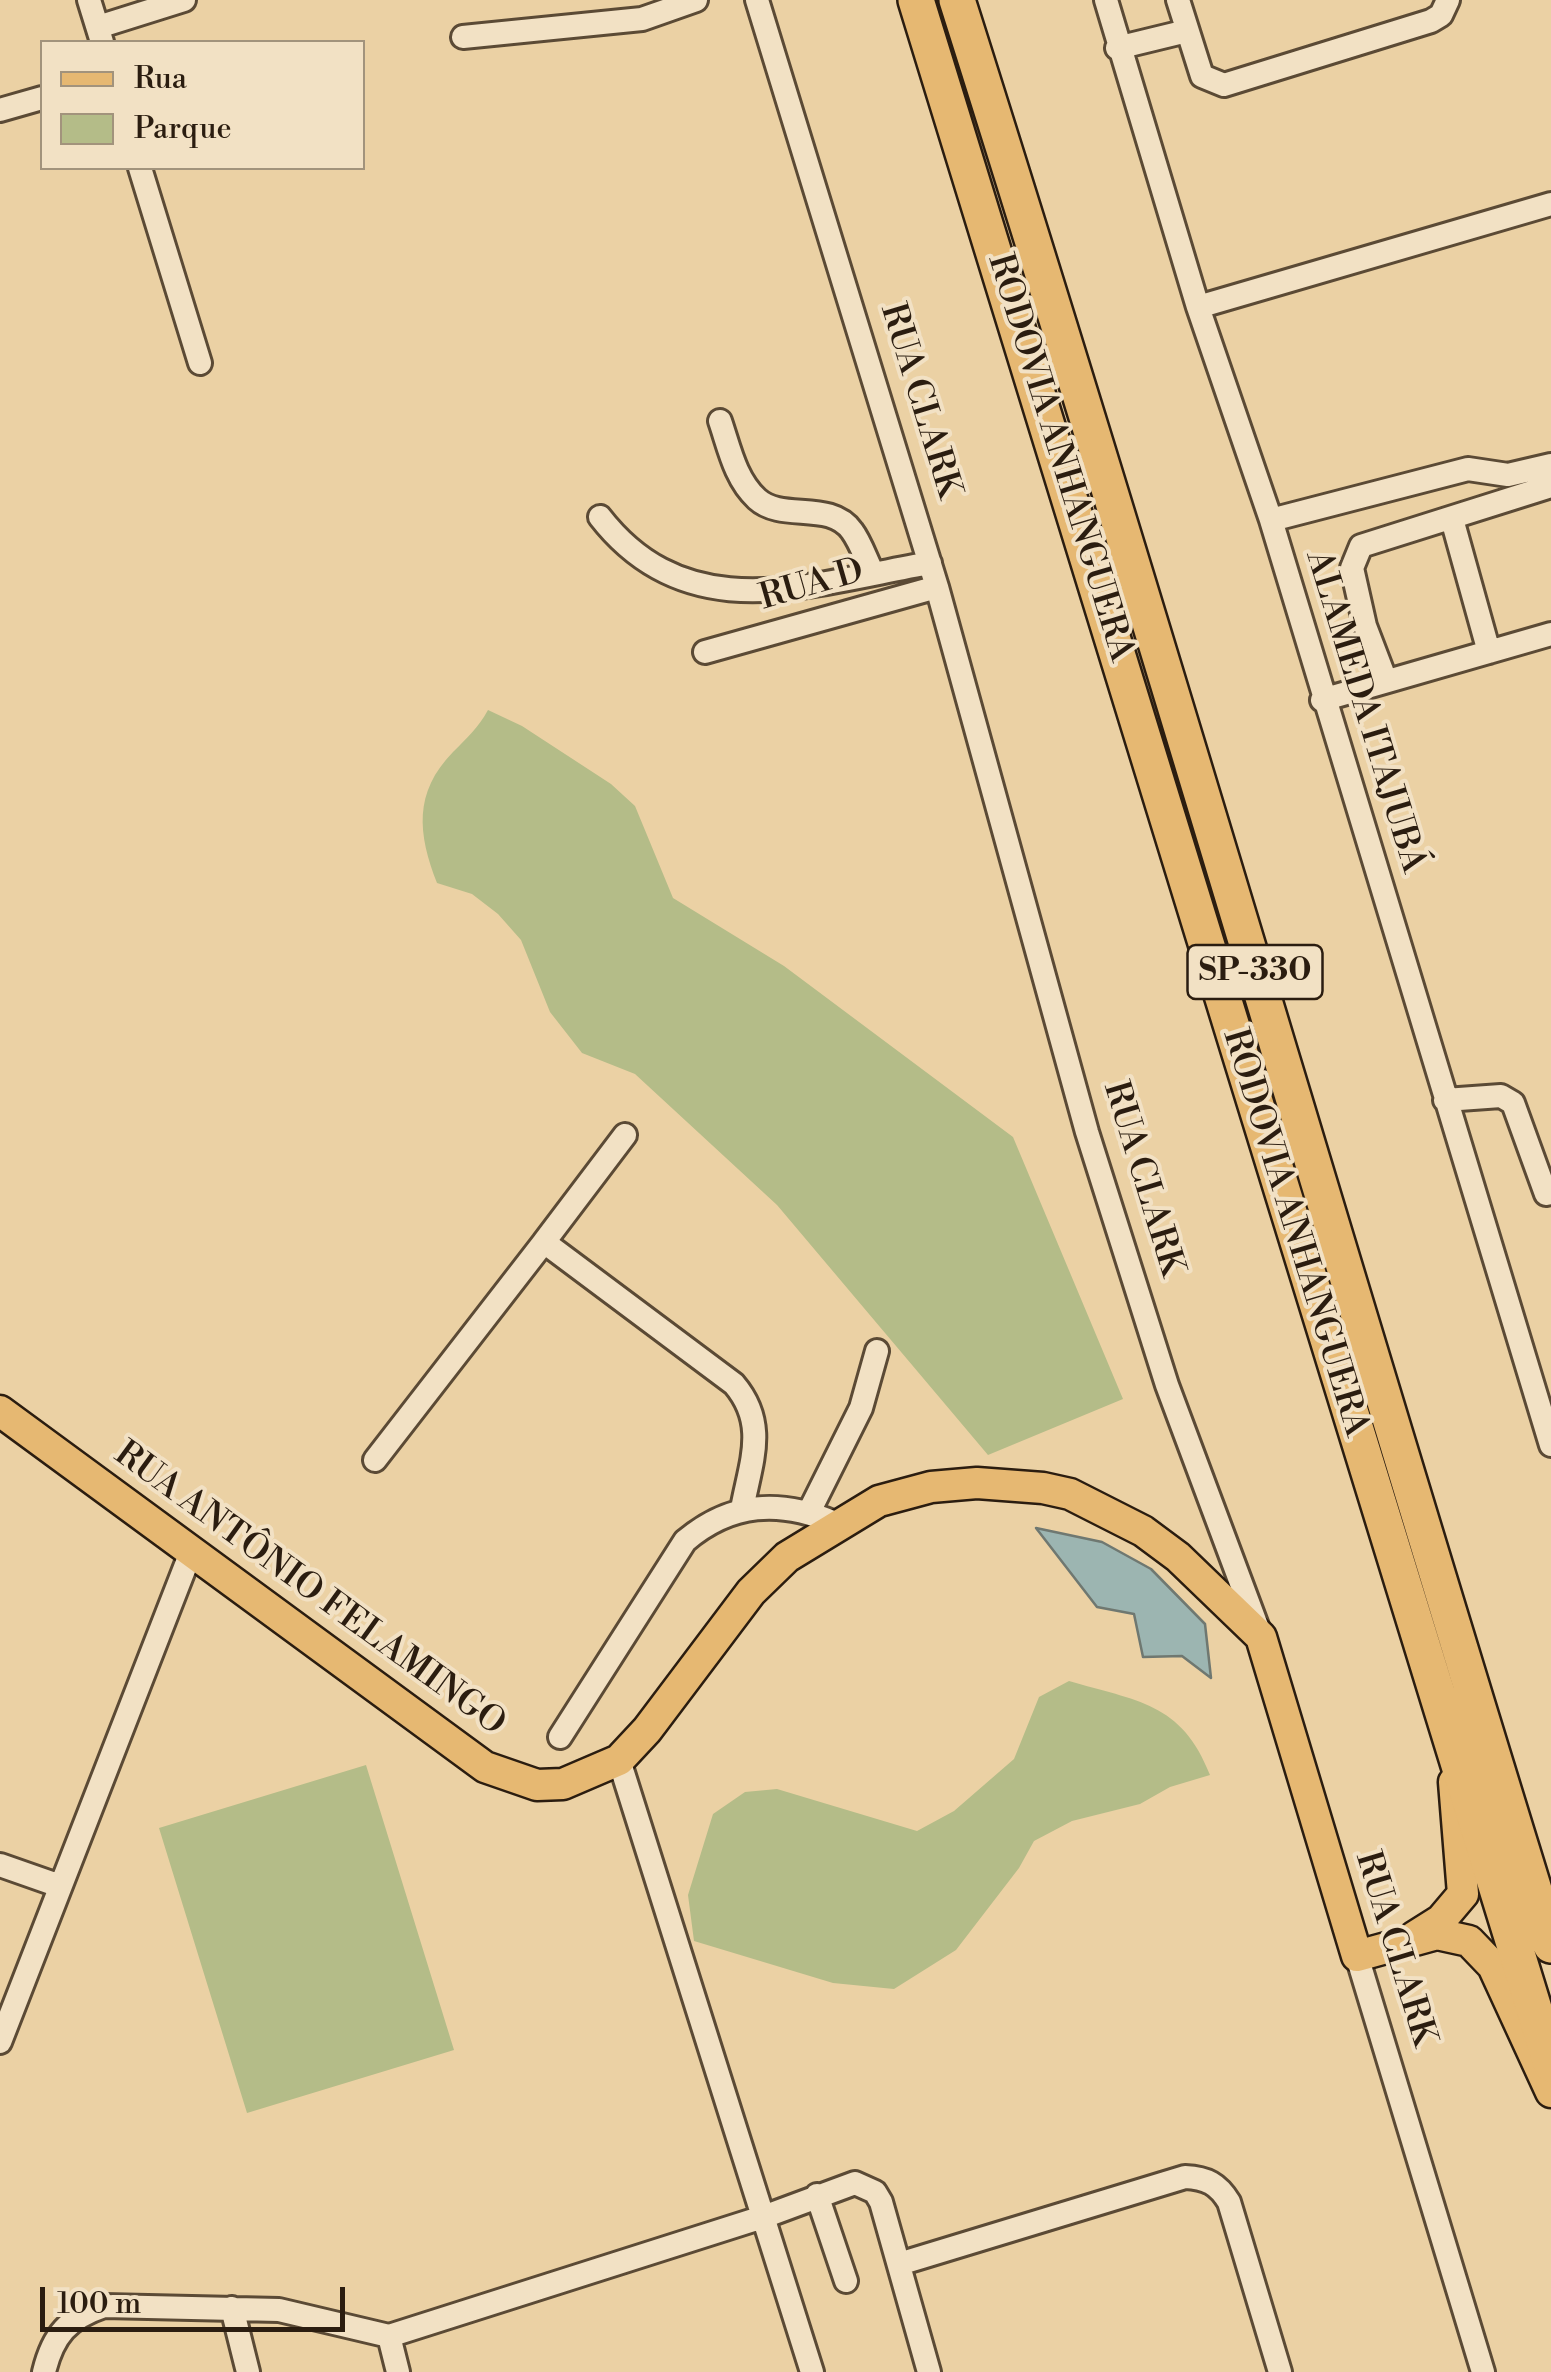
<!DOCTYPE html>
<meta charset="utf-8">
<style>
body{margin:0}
#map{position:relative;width:1551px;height:2372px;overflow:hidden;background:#ebd1a4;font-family:"Libre Bodoni",serif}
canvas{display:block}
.legend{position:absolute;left:40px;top:40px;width:325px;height:130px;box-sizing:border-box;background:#f2e1c4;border:2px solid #a2937c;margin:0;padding:12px 18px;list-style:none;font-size:30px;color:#2b1d10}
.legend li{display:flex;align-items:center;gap:20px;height:50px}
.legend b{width:50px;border:2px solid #a2937c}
.scale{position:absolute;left:40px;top:2287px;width:305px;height:45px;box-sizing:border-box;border:5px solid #2b1d10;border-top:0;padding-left:12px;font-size:30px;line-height:35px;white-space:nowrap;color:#2b1d10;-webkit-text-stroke:8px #f2e1c4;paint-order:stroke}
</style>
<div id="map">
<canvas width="1551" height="2372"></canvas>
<ul class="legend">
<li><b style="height:12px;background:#e6b872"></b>Rua</li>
<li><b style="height:28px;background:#b4bc88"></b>Parque</li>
</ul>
<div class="scale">100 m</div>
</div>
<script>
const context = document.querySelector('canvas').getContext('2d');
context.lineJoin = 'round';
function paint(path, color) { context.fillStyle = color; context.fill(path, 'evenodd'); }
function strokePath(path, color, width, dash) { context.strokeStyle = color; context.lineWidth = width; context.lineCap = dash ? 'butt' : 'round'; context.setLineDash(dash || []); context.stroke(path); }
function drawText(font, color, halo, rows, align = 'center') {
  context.font = font + ' "Libre Bodoni",serif'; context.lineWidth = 8; context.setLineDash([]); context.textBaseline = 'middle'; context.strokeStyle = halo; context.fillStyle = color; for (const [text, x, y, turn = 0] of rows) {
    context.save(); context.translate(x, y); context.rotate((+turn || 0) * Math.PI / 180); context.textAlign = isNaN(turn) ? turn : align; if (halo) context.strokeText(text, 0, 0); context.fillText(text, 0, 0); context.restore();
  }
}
paint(new Path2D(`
 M488 710 522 726 611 784 635 806 673 898 784 966 1013 1137 1123 1399 988 1455 777 1205 635 1074 582 1053 550 1012 521 940 498 914 472 894 437 883C418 834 413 793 453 752 467 738 478 728 488 710Z
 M1069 1681C1136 1701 1182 1702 1210 1775L1170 1787 1140 1804 1072 1821 1034 1841 1019 1868 956 1950 894 1989 833 1983 694 1941 688 1895 713 1814 745 1792 777 1789 917 1831 954 1811 1014 1759 1039 1697Z
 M366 1765 454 2050 247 2113 159 1828Z`), '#b4bc88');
const water = new Path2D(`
 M1036 1528 1102 1542 1151 1569 1205 1624 1211 1678 1182 1656 1143 1657 1134 1614 1097 1607Z`);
paint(water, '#9cb5b1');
strokePath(water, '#6f7871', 2.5);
const minor = new Path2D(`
 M89 0 102 42
 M757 0 937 587 1087 1132 1167 1385 1260 1634
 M1106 0 1198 307 1271 520 1551 1445
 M1178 0 1202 76 1224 85 1431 21 1441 15 1448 0
 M98 27 184 0
 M463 37 642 19 696 0
 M1117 48 1187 31
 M0 110 42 98
 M140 168 200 363
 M1198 307 1551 204
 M720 421C729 447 735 479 757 499 782 522 830 500 852 531 861 543 866 560 873 573
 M600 517C688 630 810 584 930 563
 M1452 519 1489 652
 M1271 520 1468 469 1508 475 1551 465
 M705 652 937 587
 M1386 681 1365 626 1352 568 1361 546 1551 486
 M1322 700 1551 634
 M1445 1100 1501 1096 1513 1103 1546 1194 1551 1193
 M544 1242 625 1135
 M375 1460 544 1242 734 1384C768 1424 751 1461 742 1509
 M809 1512 861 1408 877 1351
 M560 1737 685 1541C731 1502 780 1499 835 1523
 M619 1760 812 2372
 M0 1865 60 1886
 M1357 1956 1483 2372
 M0 2042 191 1552
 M817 2195 846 2281
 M899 2264 1185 2177C1207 2178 1218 2184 1229 2202L1280 2372
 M232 2308 248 2372
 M389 2336 398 2372
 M44 2372C53 2335 68 2318 104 2306L279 2310 389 2336 766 2216 855 2183 875 2192 881 2202 929 2372`);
const major = new Path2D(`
 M0 1411 485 1767 537 1785 563 1784 619 1760 647 1730 751 1592 787 1557 879 1501 931 1487 977 1483 1043 1488 1070 1494 1143 1531 1178 1557 1261 1637 1357 1956 1437 1934 1469 1941 1493 1966 1551 2092
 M1414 1937 1441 1920 1463 1894 1454 1782`);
const highway = new Path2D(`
 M916 0 1551 2064
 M957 0C1162 646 1350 1298 1551 1945`);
strokePath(minor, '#5b4a35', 28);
strokePath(major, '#2b1d10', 35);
strokePath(highway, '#2b1d10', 40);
strokePath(minor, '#f2e1c4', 22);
strokePath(major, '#e6b872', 30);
strokePath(highway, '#e6b872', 35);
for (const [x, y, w] of [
 [1255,972,135]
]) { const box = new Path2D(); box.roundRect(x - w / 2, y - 27, w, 54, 8); context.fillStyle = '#f2e1c4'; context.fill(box); strokePath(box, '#2b1d10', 2.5); }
drawText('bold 32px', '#2b1d10', null, [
 ["SP-330",1255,972]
]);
drawText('35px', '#2b1d10', '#f2e1c4', [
 ["RUA CLARK",919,401,73],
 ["RODOVIA ANHANGUERA",1059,458,73],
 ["RUA D",812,586,-16],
 ["ALAMEDA ITAJUBÁ",1364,712,73],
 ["RUA CLARK",1142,1179,73],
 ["RODOVIA ANHANGUERA",1294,1233,73],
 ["RUA ANTÔNIO FELAMINGO",309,1590,36],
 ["RUA CLARK",1394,1949,73]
]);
</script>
